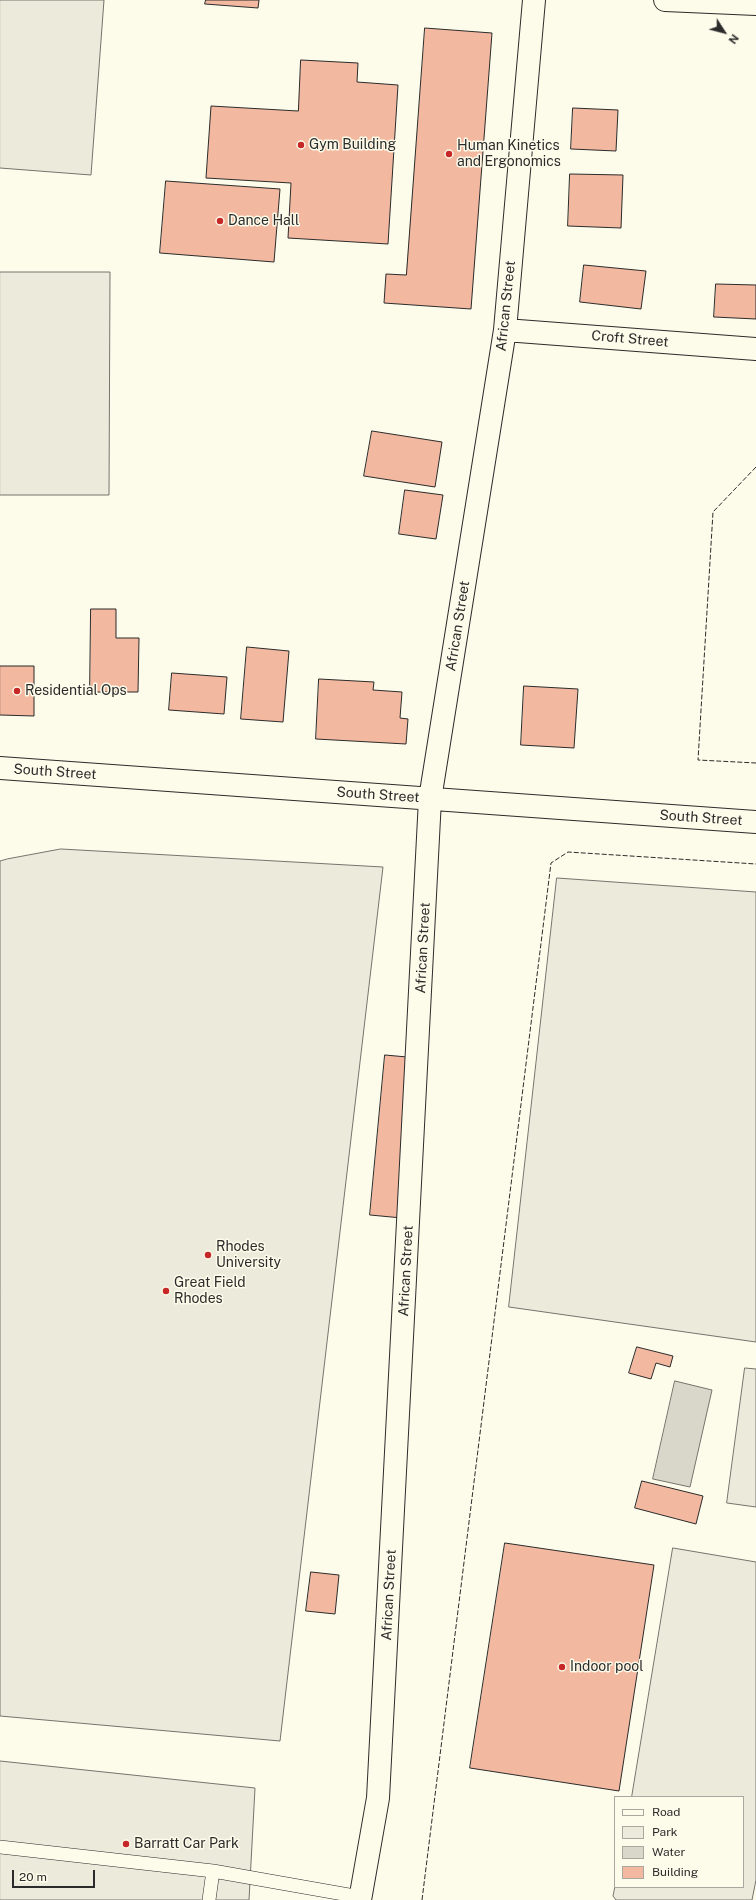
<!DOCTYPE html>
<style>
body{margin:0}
#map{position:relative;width:756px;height:1900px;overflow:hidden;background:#fdfbea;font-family:"Public Sans",sans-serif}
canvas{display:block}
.legend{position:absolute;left:614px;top:1796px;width:130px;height:92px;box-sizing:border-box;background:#fdfbea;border:1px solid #a9a89e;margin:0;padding:5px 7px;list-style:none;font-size:12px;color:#2b2b2b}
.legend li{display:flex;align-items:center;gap:8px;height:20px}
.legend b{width:20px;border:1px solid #a9a89e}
.north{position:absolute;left:704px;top:12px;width:40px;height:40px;-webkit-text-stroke:3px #fdfbea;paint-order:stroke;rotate:126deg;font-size:11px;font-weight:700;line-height:16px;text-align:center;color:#2b2b2b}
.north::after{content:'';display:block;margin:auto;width:14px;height:18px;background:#2b2b2b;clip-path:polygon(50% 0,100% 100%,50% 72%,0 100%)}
.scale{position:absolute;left:12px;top:1870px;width:83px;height:18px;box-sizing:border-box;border:2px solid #2b2b2b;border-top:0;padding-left:5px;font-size:12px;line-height:14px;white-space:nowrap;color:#2b2b2b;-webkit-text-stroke:3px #fdfbea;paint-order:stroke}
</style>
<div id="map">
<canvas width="756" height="1900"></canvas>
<ul class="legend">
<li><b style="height:5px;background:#fdfbea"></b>Road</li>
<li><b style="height:11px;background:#ecebdb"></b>Park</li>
<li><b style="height:11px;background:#d8d7c9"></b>Water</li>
<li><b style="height:11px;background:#f2b8a0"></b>Building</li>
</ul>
<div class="north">N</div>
<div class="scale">20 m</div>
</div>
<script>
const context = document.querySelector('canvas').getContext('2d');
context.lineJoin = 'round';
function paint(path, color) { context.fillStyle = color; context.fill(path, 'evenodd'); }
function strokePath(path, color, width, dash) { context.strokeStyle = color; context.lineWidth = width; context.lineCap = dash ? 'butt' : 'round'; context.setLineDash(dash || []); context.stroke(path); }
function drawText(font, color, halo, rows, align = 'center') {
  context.font = font + ' "Public Sans",sans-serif'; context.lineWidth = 3; context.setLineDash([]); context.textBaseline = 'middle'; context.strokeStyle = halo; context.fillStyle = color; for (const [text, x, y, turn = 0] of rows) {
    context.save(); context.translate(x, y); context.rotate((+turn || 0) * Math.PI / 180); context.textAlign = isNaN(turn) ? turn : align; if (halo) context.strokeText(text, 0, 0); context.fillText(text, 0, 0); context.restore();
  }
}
const green = new Path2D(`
 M0 0H104L91 175 0 168Z
 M0 272H110L109 495H0Z
 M61 849 383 867 280 1741 0 1716V861L7 859Z
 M557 878 756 892V1342L509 1307Z
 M745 1368 756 1369V1507L727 1503Z
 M673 1548 756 1562V1880L752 1900H616L613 1896 615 1886 743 1887V1797H632Z`);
paint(green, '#ecebdb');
strokePath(green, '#74746e', 1);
const parking = new Path2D(`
 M0 1761 255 1788 249 1900H0Z`);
paint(parking, '#eceadb');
strokePath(parking, '#74746e', 1);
const water = new Path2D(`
 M675 1381 712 1390 690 1487 653 1479Z`);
paint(water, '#d8d7c9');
strokePath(water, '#74746e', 1);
const building = new Path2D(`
 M206 0H259L258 8 205 4Z
 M425 28 492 33 471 309 384 303 386 274 406 275Z
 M301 60 358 63 357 82 398 85 388 244 288 238 291 183 206 178 211 106 298 111Z
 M573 108 618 110 616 151 571 149Z
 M570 174 623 175 621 228 568 226Z
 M166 181 280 189 274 262 160 253Z
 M584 265 646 271 641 309 580 302Z
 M716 284 756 285V319L714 317Z
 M372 431 442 442 435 487 364 476Z
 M405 490 443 495 436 539 399 534Z
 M91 609H116V638H139L138 692H90Z
 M247 647 289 651 283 722 241 719Z
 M0 666H34V716L0 715Z
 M172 673 227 677 224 714 169 710Z
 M319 679 374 682 373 690 402 692 400 718 408 719 406 744 316 739Z
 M524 686 578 689 574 748 521 745Z
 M385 1055 418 1058 402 1218 370 1215Z
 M637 1347 673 1356 670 1367 656 1363 651 1379 629 1373Z
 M642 1481 703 1496 696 1524 635 1508Z
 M505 1543 654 1565 619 1791 470 1768Z
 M311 1572 339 1575 335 1614 306 1611Z`);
paint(building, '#f2b8a0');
strokePath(building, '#2b2b2b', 1);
const service = new Path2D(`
 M0 1847 213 1871 360 1897
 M209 1900 213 1871`);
const minor = new Path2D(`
 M665 0 756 4
 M505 330 756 349
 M0 768 756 822
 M360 1900 378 1798 430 799 505 330 534 0`);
strokePath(service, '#2b2b2b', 14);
strokePath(minor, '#2b2b2b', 24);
strokePath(service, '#fdfbea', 13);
strokePath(minor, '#fdfbea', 22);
strokePath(new Path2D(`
 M756 467 713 512 698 760 756 763
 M422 1900 551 863 568 852 756 864`), '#2b2b2b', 1, [5, 2]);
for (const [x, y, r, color] of [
 [301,145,4,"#c62828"],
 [449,154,4,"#c62828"],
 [220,221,4,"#c62828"],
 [17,691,4,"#c62828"],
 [208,1255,4,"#c62828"],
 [166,1291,4,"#c62828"],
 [562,1667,4,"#c62828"],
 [126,1844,4,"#c62828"]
]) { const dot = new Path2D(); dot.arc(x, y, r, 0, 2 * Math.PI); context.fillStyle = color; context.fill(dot); strokePath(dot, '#fdfbea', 1.5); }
drawText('14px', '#2b2b2b', '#fdfbea', [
 ["Gym Building",309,145],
 ["Human Kinetics",457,146],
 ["and Ergonomics",457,162],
 ["Dance Hall",228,221],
 ["Residential Ops",25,691],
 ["Rhodes",216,1247],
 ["University",216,1263],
 ["Great Field",174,1283],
 ["Rhodes",174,1299],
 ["Indoor pool",570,1667],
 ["Barratt Car Park",134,1844]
], 'left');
drawText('14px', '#2b2b2b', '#fdfbea', [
 ["African Street",506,306,-84],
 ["Croft Street",630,339,5],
 ["African Street",458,626,-81],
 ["South Street",55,772,4],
 ["South Street",378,795,4],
 ["South Street",701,818,4],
 ["African Street",423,948,-87],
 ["African Street",406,1271,-87],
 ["African Street",389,1595,-87]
]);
</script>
